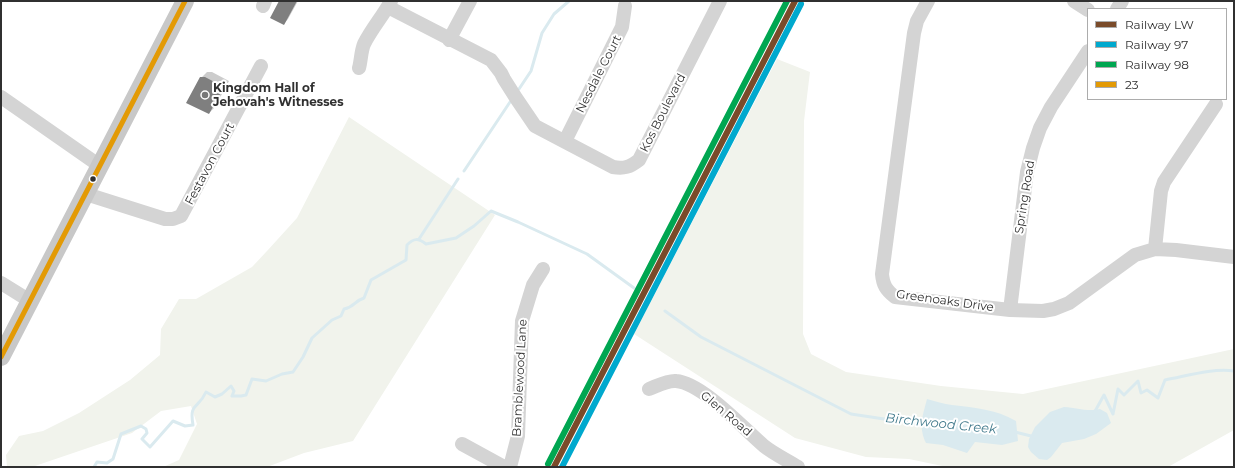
<!DOCTYPE html>
<style>
body{margin:0}
#map{position:relative;width:1235px;height:468px;overflow:hidden;background:#fff;font-family:Montserrat,sans-serif}
canvas{display:block}
.frame{position:absolute;inset:0;border:2px solid #303030;pointer-events:none}
.legend{position:absolute;left:1087px;top:8px;width:140px;height:92px;box-sizing:border-box;background:#fff;border:1px solid #acacac;margin:0;padding:5px 7px;list-style:none;font-size:12px;color:#303030}
.legend li{display:flex;align-items:center;gap:8px;height:20px}
.legend b{width:20px;border:1px solid #acacac}
</style>
<div id="map">
<canvas width="1235" height="468"></canvas>
<div class="frame"></div>
<ul class="legend">
<li><b style="height:5px;background:#7a4b2a"></b>Railway LW</li>
<li><b style="height:5px;background:#00a9ce"></b>Railway 97</li>
<li><b style="height:5px;background:#00a651"></b>Railway 98</li>
<li><b style="height:5px;background:#e39a05"></b>23</li>
</ul>
</div>
<script>
const context = document.querySelector('canvas').getContext('2d');
context.lineJoin = 'round';
function paint(path, color) { context.fillStyle = color; context.fill(path, 'evenodd'); }
function strokePath(path, color, width, dash) { context.strokeStyle = color; context.lineWidth = width; context.lineCap = dash ? 'butt' : 'round'; context.setLineDash(dash || []); context.stroke(path); }
function drawText(font, color, halo, rows, align = 'center') {
  context.font = font + ' Montserrat,sans-serif'; context.lineWidth = 4; context.setLineDash([]); context.textBaseline = 'middle'; context.strokeStyle = halo; context.fillStyle = color; for (const [text, x, y, turn = 0] of rows) {
    context.save(); context.translate(x, y); context.rotate((+turn || 0) * Math.PI / 180); context.textAlign = isNaN(turn) ? turn : align; if (halo) context.strokeText(text, 0, 0); context.fillText(text, 0, 0); context.restore();
  }
}
paint(new Path2D(`
 M777 59 810 72 804 121 803 334 811 354 846 372 941 386 1023 394 1234 349V430L1168 467H947L909 459 866 457 795 438 634 334Z
 M349 117 495 215 353 441 304 453 267 467H163L179 460 197 424 191 406 161 411 132 433 32 467H7L6 455 19 436 43 431 79 413 130 380 160 355 161 329 179 299H196L252 267 267 251 297 218Z`), '#f1f3ec');
paint(new Path2D(`
 M927 399C935 401 944 404 952 405 976 408 995 409 1016 421L1018 441 1002 445 975 442 967 453 943 445 926 443C918 426 923 415 927 399Z
 M1064 407C1078 408 1087 412 1100 409L1107 413 1111 423 1096 434 1084 439 1062 443 1051 457 1047 460 1039 459 1031 452 1028 447 1029 439 1035 427 1050 412Z`), '#daeaef');
paint(new Path2D(`
 M280 1H298L288 19 284 24Z
 M207 72H212L229 81 215 107 209 113 201 78Z`), '#0003');
strokePath(new Path2D(`
 M519 89 531 71 542 33 554 14 569 1
 M464 171 510 102
 M419 239 458 179
 M665 311 701 337 851 414 924 425
 M1094 413 1104 395 1113 414 1118 389 1124 395 1138 381 1141 393 1147 390 1158 398 1165 380C1187 376 1212 368 1234 371
 M1015 432 1035 437
 M94 467 97 462 107 463 113 459 121 434 141 426 146 429 147 433 142 439 150 447 173 421 185 426 193 425C189 402 198 410 206 392L215 397 222 394 231 386 234 391 232 396H241L246 395 252 379 266 381 282 374 293 372 303 357 312 338 332 320 341 316 344 309C355 307 354 301 364 298L371 280 406 260 407 245C414 238 418 238 426 244L456 238 474 226 491 211 518 222 587 254 634 288`), '#daeaef', 3);
paint(new Path2D(`
 M279 1H297L284 25 270 18Z
 M200 77H205L224 87 209 114 186 103Z`), '#7f7f7f');
strokePath(new Path2D(`
 M928 1 917 21 914 33 882 274C883 285 886 290 895 297L1010 310 1043 311 1054 309 1069 303 1135 255 1155 249 1176 250 1234 257
 M1074 1 1088 10
 M263 6 265 1
 M388 7 491 60 501 73 504 79 516 98 535 126 613 167C624 169 630 167 639 160L720 1
 M1117 9 1122 1
 M449 40 470 1
 M359 68C361 61 361 51 364 44 372 28 383 16 391 1
 M1 97 100 166
 M565 141 622 27 625 6
 M86 194 165 219H173L181 216 261 66
 M1155 249 1161 191 1164 182 1216 104
 M1 283 30 301
 M1010 310 1027 172 1033 148 1040 128 1051 107 1088 51
 M649 389C657 386 668 380 676 381 702 383 743 428 764 446 774 454 787 460 798 467
 M462 444 504 467
 M510 467 518 436 522 321 533 285 543 269`), '#d4d4d4', 14);
strokePath(new Path2D(`
 M1 357 185 1`), '#c8c8c8', 18);
strokePath(new Path2D(`
 M1 357 185 1`), '#e39a05', 5);
strokePath(new Path2D(`
 M554 467 795 1`), '#7a4b2a', 6);
strokePath(new Path2D(`
 M562 467 801 4`), '#00a9ce', 6);
strokePath(new Path2D(`
 M548 464 787 1`), '#00a651', 6);
for (const [x, y, r, color] of [
 [205,95,4,"#787878"],
 [93,179,3.5,"#303030"]
]) { const dot = new Path2D(); dot.arc(x, y, r, 0, 2 * Math.PI); context.fillStyle = color; context.fill(dot); strokePath(dot, '#fff', 1.5); }
drawText('12px', '#303030', '#fff', [
 ["Nesdale Court",599,74,-63],
 ["Kos Boulevard",663,113,-63],
 ["Festavon Court",210,164,-62],
 ["Spring Road",1025,197,-81],
 ["Greenoaks Drive",945,301,8],
 ["Bramblewood Lane",520,378,-87],
 ["Glen Road",726,414,40]
]);
drawText('bold 12px', '#303030', '#fff', [
 ["Kingdom Hall of",213,88],
 ["Jehovah's Witnesses",213,102]
], 'left');
drawText('italic 13px', '#437b8d', '#fff', [
 ["Birchwood Creek",941,424,6]
]);
</script>
